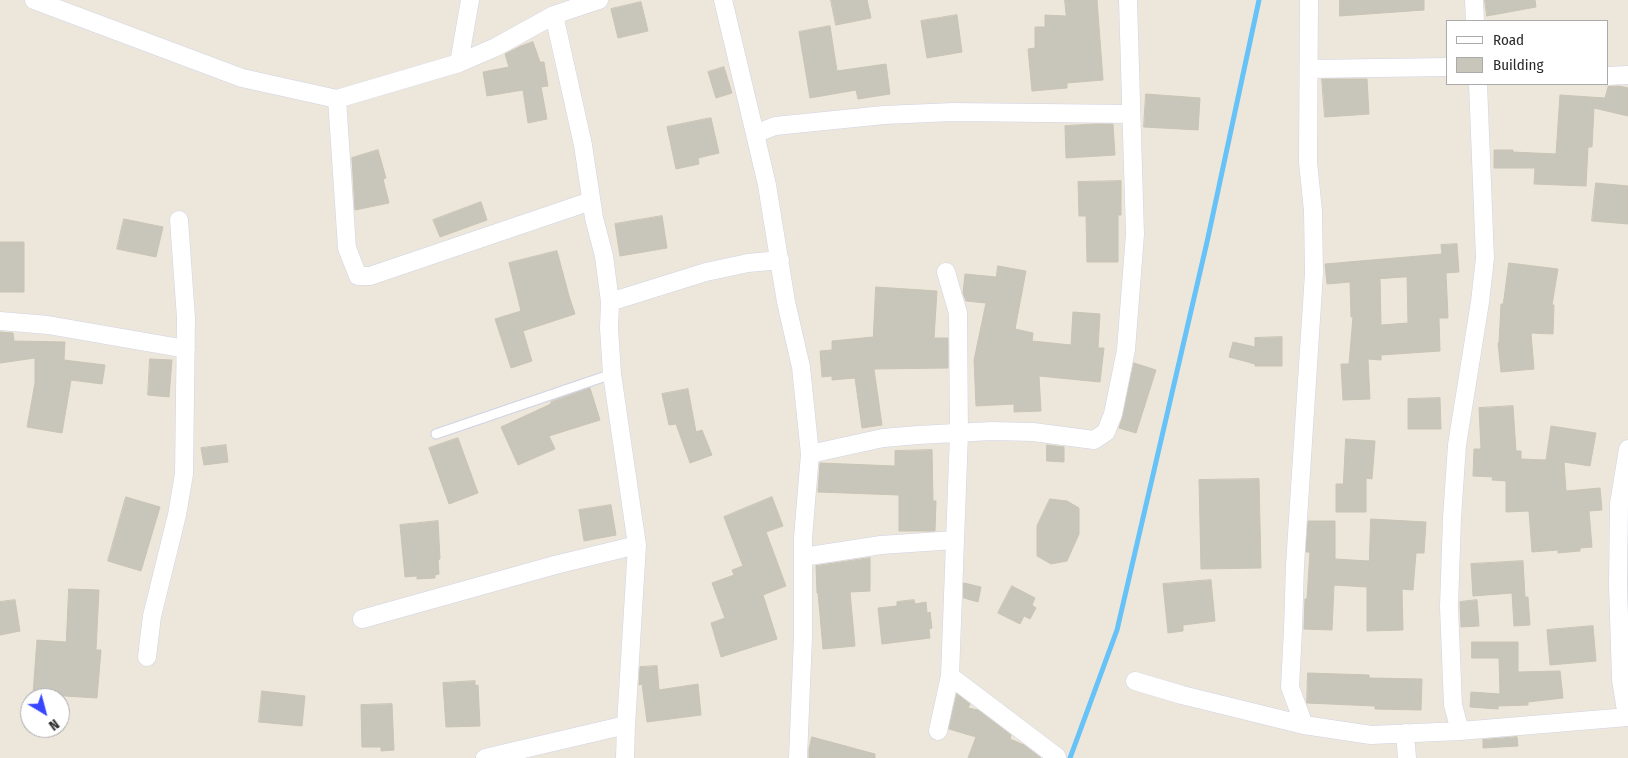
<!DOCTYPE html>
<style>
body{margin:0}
#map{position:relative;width:1628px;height:758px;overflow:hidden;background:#ede7db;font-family:"Fira Sans Condensed",sans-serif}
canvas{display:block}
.legend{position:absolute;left:1446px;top:20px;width:162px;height:65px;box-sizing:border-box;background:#fff;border:1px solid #aaa;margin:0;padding:6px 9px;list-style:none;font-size:15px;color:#2a2a2a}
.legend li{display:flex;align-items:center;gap:10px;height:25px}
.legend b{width:25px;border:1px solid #aaa}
.north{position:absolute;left:20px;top:688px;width:50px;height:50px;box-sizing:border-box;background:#fff;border:1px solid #aaa;border-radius:50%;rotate:143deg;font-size:14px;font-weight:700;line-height:20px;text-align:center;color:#2a2a2a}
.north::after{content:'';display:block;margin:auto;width:18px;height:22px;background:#3647ff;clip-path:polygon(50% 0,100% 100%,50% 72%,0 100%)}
</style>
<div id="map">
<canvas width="1628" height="758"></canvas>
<ul class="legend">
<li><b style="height:6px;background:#fff"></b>Road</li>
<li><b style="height:14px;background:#c8c5ba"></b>Building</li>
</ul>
<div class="north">N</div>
</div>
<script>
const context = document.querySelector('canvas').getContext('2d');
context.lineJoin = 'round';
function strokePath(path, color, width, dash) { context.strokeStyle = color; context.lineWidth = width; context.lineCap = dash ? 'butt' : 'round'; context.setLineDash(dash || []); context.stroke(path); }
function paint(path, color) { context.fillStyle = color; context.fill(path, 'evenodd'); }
strokePath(new Path2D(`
 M1070 758 1117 630 1207 242 1259 0`), '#66c2f7', 5);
const building = new Path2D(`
 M831 0H867L871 18 836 25Z
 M1065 0H1097L1103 80 1067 83V88L1032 91 1028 49 1035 48V27H1045V15L1066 16Z
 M1340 0H1424V10L1340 16Z
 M1485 0H1535L1536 7 1487 16Z
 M641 2 648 31 618 38 611 9Z
 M957 15 962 52 927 58 921 21Z
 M830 26 837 71 886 64 890 94 858 99 856 90 810 98 799 32Z
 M533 42 540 62H544L548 86 541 87 547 119 528 123 523 90 487 96 483 72 509 67 505 54 521 46Z
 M724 67 732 93 716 98 708 72Z
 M1322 79H1367L1369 114 1325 117Z
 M1619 86 1628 88V116L1594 108 1592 147H1588L1586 186 1534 184 1535 168H1494V150H1513V152L1556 154 1560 95 1605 98 1608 87Z
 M1146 94 1200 98 1198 130 1144 127Z
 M711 118 719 153 698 158 699 164 676 169 667 127Z
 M1095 124H1113L1115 155 1066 158 1065 126Z
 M378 150 386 178 383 179 389 203 355 210 352 158Z
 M1121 181V215H1118V262H1087L1086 216H1079L1078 182Z
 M1596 183 1628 186V224L1592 221Z
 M481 202 487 220 440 237 433 220Z
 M662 216 667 248 620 256 615 224Z
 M124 219 163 227 156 257 117 249Z
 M0 242H24V292H0Z
 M1457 244 1459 272 1446 273 1448 318H1439L1440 351 1381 355V360L1368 359 1370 399 1343 400 1341 364H1349L1353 317H1351L1350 282 1327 284 1325 264 1442 254 1441 245ZM1407 277 1408 323 1381 325 1380 279Z
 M557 251 569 296 575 314 523 331 532 361 511 368 495 319 521 311 509 263Z
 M1509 263 1558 269 1552 305H1554L1553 334 1531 333 1534 369 1501 372 1498 343H1499L1501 304H1503Z
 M998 266 1026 271 1015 329 1033 333 1032 341 1071 345 1073 312 1100 314 1098 348H1104L1100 382 1039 376 1041 411 1014 412V404L976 406 974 360 986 303 966 301 963 293 965 274 996 277Z
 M876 287 937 291 934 338H948V368L874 369 882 425 862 428 855 378 832 380V376L822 377 820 351 832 350V341L873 337Z
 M0 332 13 333 14 341 65 342 64 360 105 365 102 384 71 380 62 433 27 427 35 383V358L0 363Z
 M1282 337V366H1255V364L1229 357 1233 342 1255 347V338Z
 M150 359 172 360 169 397 148 395Z
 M1134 363 1156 370 1136 433 1119 428 1123 416Z
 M590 388 600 420 549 436 555 449 518 465 501 427 551 404V402Z
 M688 389 696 432 702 430 712 455 690 463 676 424 669 425 662 394Z
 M1440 398 1441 429H1408V399Z
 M1513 406 1516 451H1521V459L1546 460 1551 426 1596 433 1590 466 1564 462 1566 491 1600 488 1602 510 1589 511 1592 547 1580 548V551L1558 553V550L1532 552 1529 511 1506 512V481L1492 480 1493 477 1473 476 1474 449H1481L1479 408Z
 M458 438 478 493 449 504 429 448Z
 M1346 439 1375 441 1372 479 1366 478V512H1336V484H1343Z
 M226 445 228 462 204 465 201 448Z
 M1047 445 1064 447V462L1047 461Z
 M932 450 933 501H936L935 531H899V495L818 492 820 463 895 466V451Z
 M1259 479 1261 568 1201 569 1199 480Z
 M126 497 160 507 141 571 108 561Z
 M772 497 783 526 766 532 786 586 763 595 777 639 721 657 711 623 725 618 712 583 734 575 732 570 743 566 724 517Z
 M1050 499 1067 501 1079 508V534L1067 561 1051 564 1037 556V526Z
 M611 505 616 535 584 541 579 510Z
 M1371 519 1426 522 1424 553H1416L1413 590 1402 589 1403 630 1367 631V587L1334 585 1332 630 1304 629 1305 599H1307L1310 552H1306L1308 521H1335V559L1369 561Z
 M438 521 440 559 438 560 439 574 435 575V578L417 579V576L405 577 400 525Z
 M870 558V591L850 592 855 646 823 649 818 593H817L816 566Z
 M1523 561 1525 597H1528L1530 625 1514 626 1512 593 1473 596 1471 564Z
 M1211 580 1215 621 1183 625V631L1168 633 1163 584Z
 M964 583 981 587 978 602 964 598Z
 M1012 586 1035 598 1032 605 1036 608 1030 619 1024 616 1020 624 998 613Z
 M69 589 99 590 96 650H101L97 698 33 694 37 640 66 642Z
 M15 600 20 631 0 635V602Z
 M914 600 915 604 926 602 927 613 930 612 932 628 929 629 930 638 882 644 878 608 897 606V602Z
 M1477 600 1479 626 1461 627 1460 602Z
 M1593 626 1596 661 1550 665 1547 630Z
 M1472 642H1518V672L1560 671 1563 698 1528 702V705L1498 706V709L1470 707 1471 692 1500 694 1499 658H1472Z
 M657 666 659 690 698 684 701 715 647 722 642 684 639 685 640 667Z
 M1308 673 1369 675V678L1422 679 1421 710 1375 709V706L1307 703Z
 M475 681V686L478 685 480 726 446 727 443 683Z
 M262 691 305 696 302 726 259 722Z
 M957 694 970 704 968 708 978 710 1011 735 1010 739 1024 745 1041 758H968L976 737 949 729Z
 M392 704 394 750 381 751V747H362L361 705Z
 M812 737 875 754V758H809V749Z
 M1517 737 1518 746 1483 748V740Z`);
paint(building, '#c8c5ba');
strokePath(building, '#c9c4b4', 1);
const lane = new Path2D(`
 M436 434 612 374`);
const street = new Path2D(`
 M34 0 242 78 337 99 459 63 496 47 554 15 599 0
 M723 0 755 134
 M1474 0 1475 21
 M554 15 583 145 594 218 604 256 610 302
 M459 63 470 0
 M1309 69 1447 67
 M1607 76 1628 75
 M1478 84 1485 258 1480 302 1457 445 1452 518 1449 607 1453 705 1460 731 1628 717
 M337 99 347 248 358 276H370L591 201
 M0 321 48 325 186 349
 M810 454 883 438 918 435 992 431 1033 432 1094 440 1106 432 1113 414 1126 350 1135 234 1128 0
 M803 557 881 545 955 540
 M362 619 555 565 637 545
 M147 657 152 616 177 515 184 474 186 318 179 220
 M950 676 1057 757
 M1135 681 1182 695 1304 725 1371 735 1460 731
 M1627 717 1621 679 1618 585 1619 504 1628 449
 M1304 725 1290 687 1293 630 1295 565 1314 273 1313 211 1308 162 1309 0
 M938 731 950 676 959 434 958 313 946 272
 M1405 733 1407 758
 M485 758 626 725
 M625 758 626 725 637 545 612 374 609 328 610 302 706 272 748 263 780 260
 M798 758 803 637V538L810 454 801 367 786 302 767 185 755 134 775 126 884 115 953 112 1131 114`);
strokePath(lane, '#d0d2e4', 11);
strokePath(street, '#d0d2e4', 19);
strokePath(lane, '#fff', 9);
strokePath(street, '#fff', 18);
</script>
